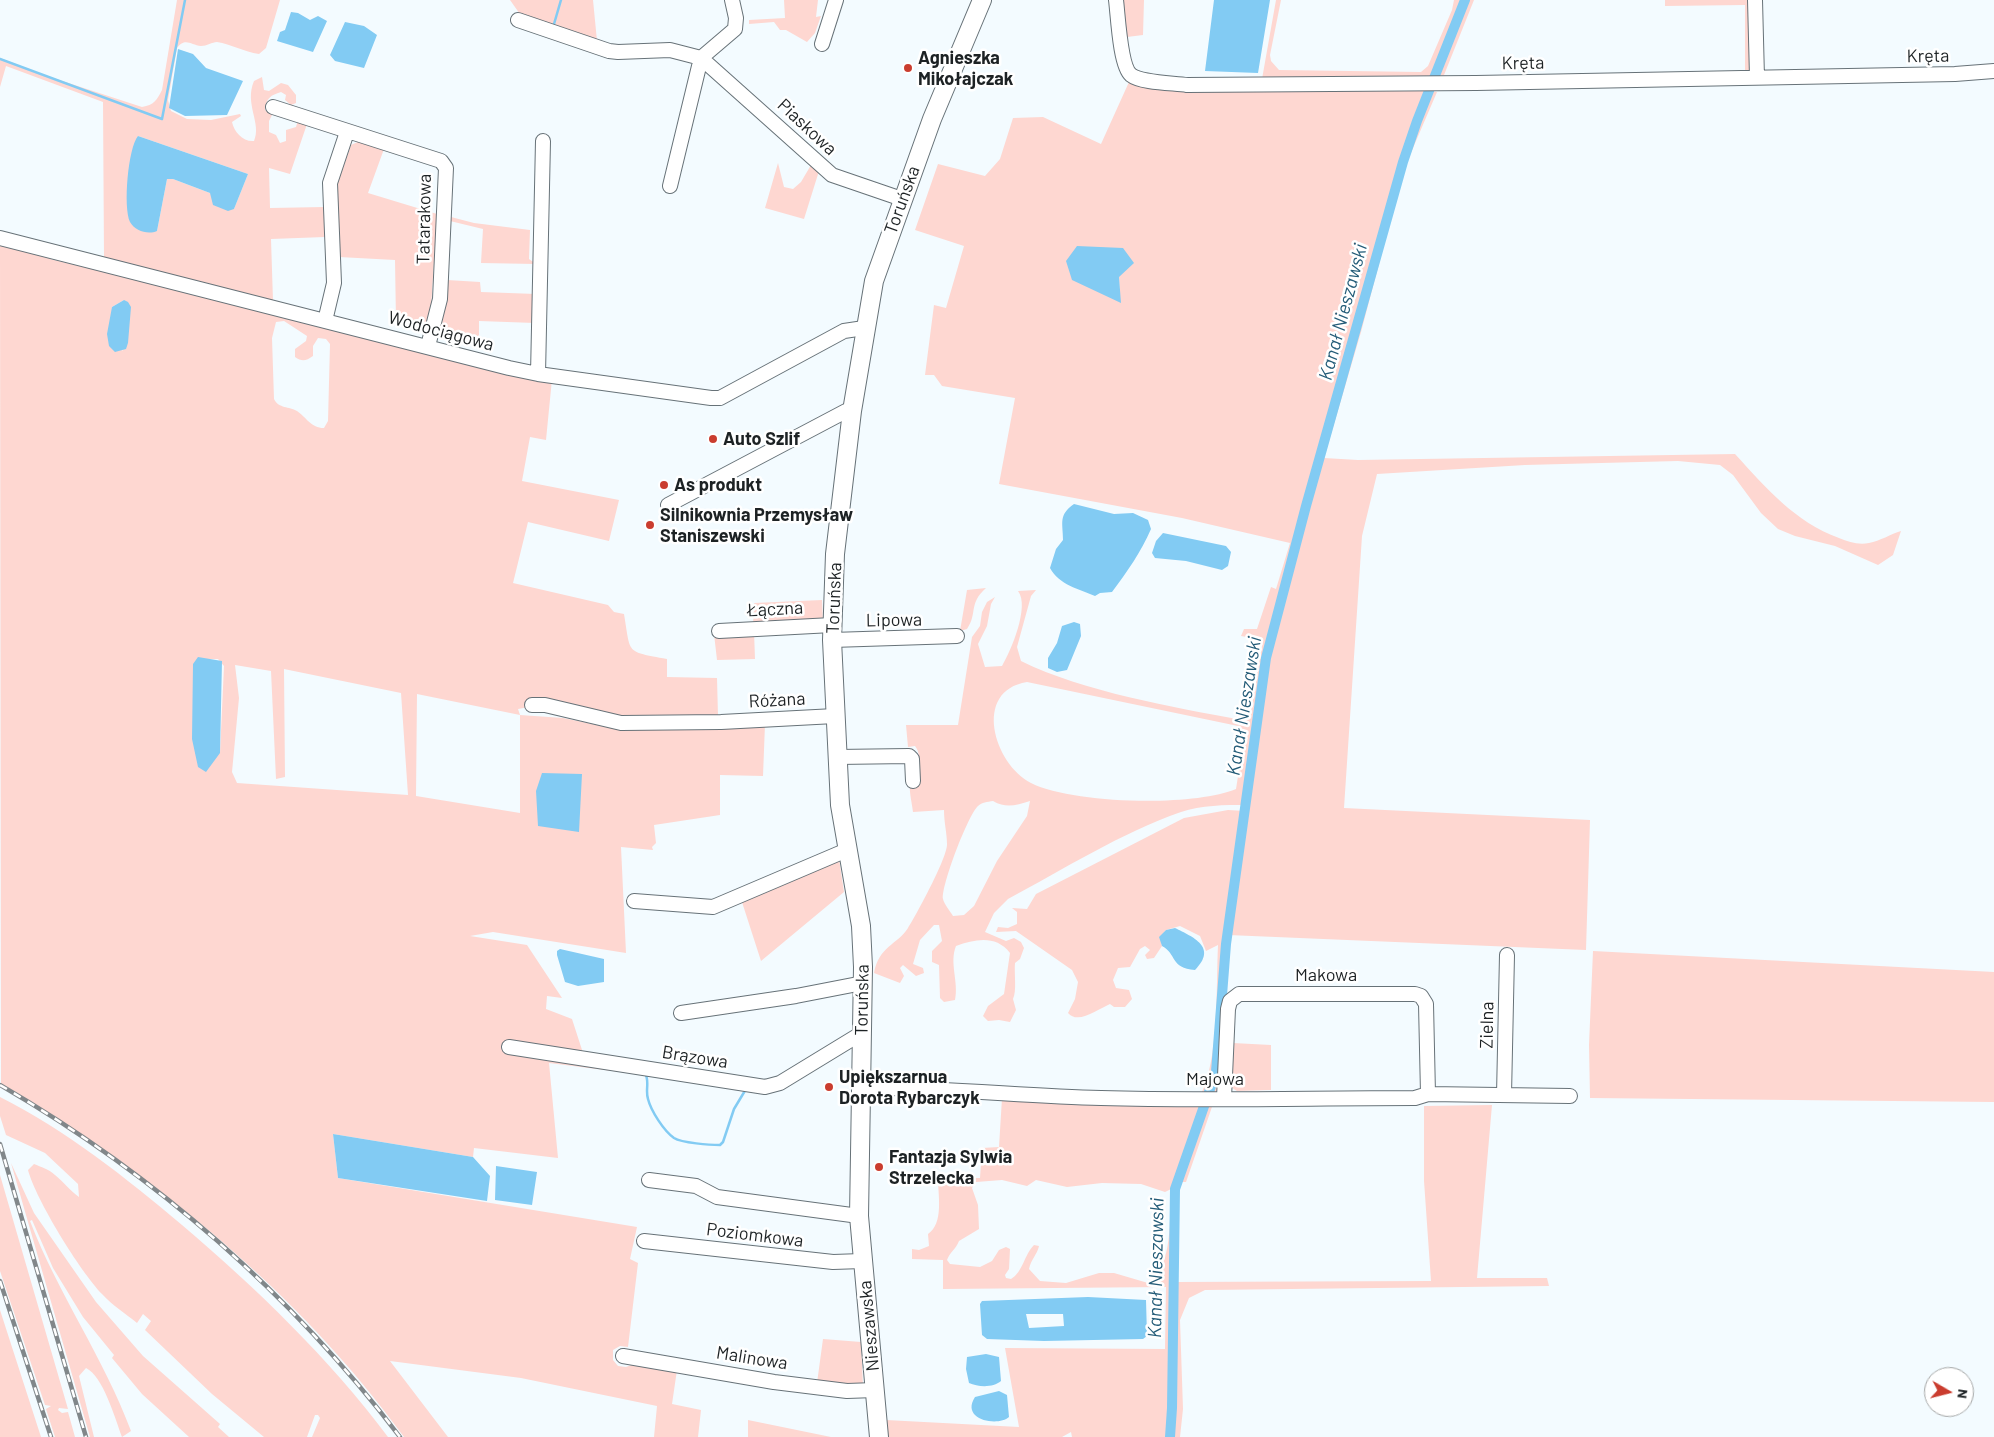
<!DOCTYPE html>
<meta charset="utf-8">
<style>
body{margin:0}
#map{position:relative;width:1994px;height:1437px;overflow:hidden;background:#f3fbff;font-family:Barlow,sans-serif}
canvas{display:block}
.north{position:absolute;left:1924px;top:1367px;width:50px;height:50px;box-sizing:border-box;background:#fff;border:1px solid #a5a7a7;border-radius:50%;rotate:98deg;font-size:14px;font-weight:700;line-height:20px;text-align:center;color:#1d2224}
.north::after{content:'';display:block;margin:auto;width:18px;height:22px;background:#ca3d2f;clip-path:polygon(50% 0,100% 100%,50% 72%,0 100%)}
</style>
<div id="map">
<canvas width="1994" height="1437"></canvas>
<div class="north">N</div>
</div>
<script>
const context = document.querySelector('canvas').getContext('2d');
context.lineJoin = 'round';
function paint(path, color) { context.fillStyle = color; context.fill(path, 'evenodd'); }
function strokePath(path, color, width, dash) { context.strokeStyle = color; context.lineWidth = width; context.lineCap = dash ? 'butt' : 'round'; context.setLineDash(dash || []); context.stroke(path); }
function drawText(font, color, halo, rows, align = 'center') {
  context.font = font + ' Barlow,sans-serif'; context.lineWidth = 5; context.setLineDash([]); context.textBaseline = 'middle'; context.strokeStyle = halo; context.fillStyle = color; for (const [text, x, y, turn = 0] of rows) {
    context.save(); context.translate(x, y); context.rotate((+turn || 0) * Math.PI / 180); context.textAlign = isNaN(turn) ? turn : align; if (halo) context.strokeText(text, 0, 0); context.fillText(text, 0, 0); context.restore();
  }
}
paint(new Path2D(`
 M177 0H280L266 48 259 54C244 52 231 44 217 42 212 42 207 46 201 46 191 45 185 37 177 48L168 100 171 111 187 119 211 120 240 114 241 116 232 122C234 132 243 142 254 141 262 123 244 104 254 81L262 77 264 90 269 91 281 83 288 85 296 95V103L291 105 285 100 286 95 281 92C271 95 266 98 265 110L272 115 269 121V132L276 135 280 143 286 141V130L296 127 298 120 307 124 290 174 269 168 270 208 324 207 325 237 271 239 273 301 104 257 103 102 6 66 0 87V58L47 76 142 107C154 105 157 100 162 90ZM138 136 248 174 234 209 210 193 173 179H167L157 231Z
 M510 0H593L597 41 522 17Z
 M784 0H818L816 17 821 16 815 33 807 42 786 30H780L774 22 749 24V20L785 18Z
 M1121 0H1144L1143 35 1127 37Z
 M1276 0H1281L1270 55 1271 61 1279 70 1421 72 1428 66 1452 10 1454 0H1474L1444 75 1406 79H1262Z
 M1665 0H1751L1753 71 1745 73V5L1665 6Z
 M1129 82 1156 87 1423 90 1437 92 1404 169 1361 332 1324 458 1358 460 1735 454C1766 488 1795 522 1839 538 1849 542 1858 545 1869 543 1880 541 1891 534 1901 531L1893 555 1878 565 1835 546 1795 536 1778 529 1761 513 1733 475 1720 465 1678 461 1525 465 1377 474 1362 536 1344 808 1590 820 1586 950 1228 935 1220 1089 1218 1094H1201C1219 1059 1216 986 1218 945L1206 951 1200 936 1180 926 1166 930 1160 937 1162 946 1154 958 1147 959 1145 955 1150 950 1145 946 1140 949 1130 967 1118 968 1113 980 1116 988 1129 990 1132 999 1125 1007H1114L1110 1004C1098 1009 1078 1025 1068 1013L1075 999 1078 982 1072 970 1016 931 996 932 998 927 1008 928 1017 924V912L1012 908 1027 909 1036 894 1184 818 1228 810 1245 811 1246 805C1225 805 1201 805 1181 812 1121 833 1064 869 1008 899L994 913 985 932 1006 941 1014 938 1021 942 1024 948 1020 959 1015 963C1014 973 1017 991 1013 999L1016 1010 1010 1022 999 1020 988 1021 983 1016 988 1006 1004 994 1010 953C996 935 976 939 956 946 949 963 959 982 955 1000L944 1002 940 998 939 965 932 962V951L942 941 939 925H934L920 940 913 964 923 968 924 973 916 976 903 965 900 968 904 976 900 983 874 973C879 946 897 945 908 928 916 916 948 856 947 844 947 833 944 823 944 810L913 812C912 803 909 792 910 784 912 771 925 759 915 746L908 747 906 725H958L972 637 980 626 982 612 987 602 995 597 991 604 987 626 978 644 985 667 1002 666C1011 651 1030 606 1018 591L1036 590 1031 596 1017 647 1021 661C1084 692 1173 707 1242 720L1251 710 1263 640 1241 636 1244 629H1257L1271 587 1276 589 1290 543 1182 518 999 484 1015 398 942 386 934 375H925L934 305 946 308 964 246 915 230 938 164 985 176 1000 159 1013 118 1043 117 1101 144ZM1078 246 1119 277 1120 302ZM1027 682 1238 726 1245 732 1236 789C1193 807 1073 804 1031 783 994 764 972 691 1027 682ZM993 801C1007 809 1016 805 1030 801L1027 816 997 861 974 906 964 915 953 916C950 911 944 904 943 899 941 886 968 815 978 806 982 802 987 802 993 801Z
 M360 141 384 149 368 193 437 214 431 308 427 322 419 327 396 322 395 260 339 257 337 185 351 145Z
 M778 163 784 187 793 189 801 182 811 165 819 171 804 219 765 208Z
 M451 217 474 223 530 230 529 259 536 264 481 263 483 229 450 221Z
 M0 244 45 254 50 259 552 379 546 440 530 437 522 481 619 500 609 541 528 522 513 583 608 605 614 612 624 614C631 655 625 651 667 659V677L717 678 718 716H617L529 707 518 709 520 715 563 718 607 727 640 729 765 724 763 776 720 775V815L654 825 656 843 652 847 653 850 621 847 626 953 493 932 470 936 527 945 562 998 547 996 546 1009 572 1019 583 1053 637 1074 549 1063 558 1158 474 1148 473 1157 333 1134 338 1178 637 1227 630 1259 638 1263 628 1347 620 1346 613 1350V1360L618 1366 626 1367 637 1363 677 1370 672 1404 701 1410 698 1437H654L657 1406 521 1378 390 1361 448 1437H404C300 1293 153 1174 1 1084ZM124 300 128 343 122 351 112 307ZM284 321 307 336 306 341 295 349V357C302 362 306 361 313 356V346L318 338 326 339 330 344 328 421 324 428C311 428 306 417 297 411 289 406 279 409 274 399L272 338 276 322ZM198 659H218L224 666 220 753ZM235 665 271 671 276 779 285 777 284 669 401 693 408 795 237 783 232 772 239 698ZM417 694 520 715V813L416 796Z
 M447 280 480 282 481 292 536 294 535 323 479 321V343L445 335C439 322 446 296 447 280Z
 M986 588C968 604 978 613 967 629L960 631 967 590Z
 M822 600 823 623 753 625 754 603Z
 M754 631 755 659 717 660 714 634Z
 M839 859 844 892 761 961 741 899Z
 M1593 951 1994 972V1102L1590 1098 1589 1045Z
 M1233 1043 1271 1045V1090L1237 1091 1229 1086Z
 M0 1097C67 1131 125 1177 182 1225 257 1289 329 1358 388 1437H312L320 1418 318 1415H315L307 1437H264L212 1394 145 1330 151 1321 143 1314 137 1323C126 1314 112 1305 102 1294 80 1271 36 1200 28 1170L34 1164C41 1167 49 1169 55 1175 64 1182 69 1190 79 1197L78 1184 45 1153 6 1135 0 1116Z
 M1002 1098 1213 1104 1186 1182H1179L1175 1282 1431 1281 1424 1181V1106L1492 1105 1477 1278H1547L1549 1286 1205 1290 1189 1298 1180 1320 1183 1409 1180 1437H1072L1071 1432 1062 1437H884L886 1420 1019 1427 1005 1348 1165 1349 1166 1287 943 1289V1260L912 1259V1249L919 1250 929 1246 928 1234C944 1223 938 1196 938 1178H980L982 1148 999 1147ZM1002 1180 1027 1186 1036 1180 1067 1187 1102 1183 1141 1184 1165 1192 1171 1189C1169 1218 1174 1265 1148 1283L1114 1273H1099L1066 1283 1040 1281 1029 1269C1031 1259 1037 1255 1039 1246L1034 1245C1024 1255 1023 1272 1011 1279L1006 1278 1005 1275 1009 1269 1010 1249 1006 1247 999 1250 992 1261 980 1267 950 1264 947 1260C950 1252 956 1249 959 1241L979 1229 978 1205 972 1188 976 1182Z
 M11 1163 34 1213 96 1302 143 1356 220 1424 218 1427 229 1437H189L142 1394 112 1358 114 1355 83 1317 53 1268 32 1220 30 1221C58 1294 104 1358 131 1431L122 1437C115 1418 103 1376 86 1368L79 1376 94 1437H90Z
 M0 1175 68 1409 59 1408 58 1410 62 1413 68 1412 75 1437H55L46 1409 51 1406 45 1405 0 1271Z
 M0 1310 41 1437H0Z
 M823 1339 861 1342 863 1387 817 1383Z
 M748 1420 831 1437H748Z`), '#fed7d1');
paint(new Path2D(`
 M1214 0H1270L1258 73 1205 71Z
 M291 12 298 13 310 20 318 16 327 21 313 52 277 41 280 32 285 30Z
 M345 22 364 26 377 35 364 68 335 61 330 55Z
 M178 49 193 54 206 68 243 81 227 115 185 116 169 108Z
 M138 136 248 174 234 209 228 211 213 205 210 193 173 179H167L157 231C148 235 135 231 130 222 123 207 128 148 138 136Z
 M1077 246 1123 248 1134 263 1119 277 1121 303 1072 280 1066 261Z
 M124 300 128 302 131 307 128 343 126 349 115 352 109 346 107 334 112 307Z
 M1074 504 1114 514 1133 513 1148 520 1151 529C1141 552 1127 572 1112 592L1100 593 1095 596C1079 589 1059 585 1050 568L1056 549 1063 540C1063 523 1058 515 1074 504Z
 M1163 533 1226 546 1231 552 1228 566 1222 570 1186 561 1155 558 1152 553 1156 541Z
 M1074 622 1080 624 1081 636 1067 670 1057 672 1048 668V658L1057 643 1062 626Z
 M198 657 222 661 220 753 206 772 198 767 192 739 193 664Z
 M542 773 582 774 579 832 538 826 536 791Z
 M1175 928C1193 937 1218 947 1195 970 1170 968 1177 954 1162 946L1159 937 1166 930Z
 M560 949 604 959V982L578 986 565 982 557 955V951Z
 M333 1134 473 1157 490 1176 487 1201 338 1178Z
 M496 1166 537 1172 532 1205 495 1200Z
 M1088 1297 1146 1300 1147 1336 1143 1339 1044 1341 987 1339 982 1335 980 1304 982 1301ZM1026 1314H1063L1064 1326 1029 1328Z
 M986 1354 999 1357 1001 1381C993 1388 978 1387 969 1383L966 1369 967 1357Z
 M999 1391 1007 1395 1009 1417C998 1427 960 1420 975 1397Z`), '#82cbf3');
strokePath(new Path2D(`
 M554 24 561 0
 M0 59 162 119 185 0
 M645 1073C650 1081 645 1090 648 1099 651 1111 664 1131 674 1138 682 1143 710 1145 720 1145L723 1142 734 1109 746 1089`), '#82cbf3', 2.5);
strokePath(new Path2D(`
 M1170 1437 1172 1408 1175 1189 1216 1072 1226 944 1266 658 1306 506 1403 162 1417 121 1465 0`), '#82cbf3', 10);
const minor = new Path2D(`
 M1116 0C1118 15 1120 66 1131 75 1141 83 1174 83 1187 85L1476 83 1955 74 1994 71
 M1755 0 1757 77
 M518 20 609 51 618 52 670 50 701 58 832 175 902 199
 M822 44 836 0
 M701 58 735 29 736 18 732 0
 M273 107 441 161 446 168 440 299 428 346
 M670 186 701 58
 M0 238 509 368 538 374 711 398H720L844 331 864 328
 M325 321 334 283 330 183 347 132
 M538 374 543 141
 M668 505 846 411H852
 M719 631 832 625
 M832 640 957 636
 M532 705H545L621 723 721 722 835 716
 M837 757 909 756 912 759 913 781
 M634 901 713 907 847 850
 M681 1013 796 996 863 983
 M509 1047 765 1087 780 1083 862 1033
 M860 1088C941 1087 1021 1096 1101 1098 1206 1101 1310 1098 1415 1098L1428 1094 1570 1096
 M1504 1095 1507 955
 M1224 1098 1228 1009 1230 1001 1239 994H1415L1421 996 1426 1004 1428 1094
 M649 1180 696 1186 717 1197 859 1216
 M644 1241 833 1262 862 1261
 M623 1356 774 1382 847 1391 875 1390`);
const major = new Path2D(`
 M879 1437 859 1216 863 967 861 926 840 805 832 640 835 554 852 411 874 281 932 119 982 0`);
strokePath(minor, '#677278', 16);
strokePath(major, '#677278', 20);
strokePath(minor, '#fff', 14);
strokePath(major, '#fff', 18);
const rail = new Path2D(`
 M0 1085C155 1175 291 1294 400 1437
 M0 1144 86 1437
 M0 1281 51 1437`);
strokePath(rail, '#81878a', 4.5);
strokePath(rail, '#fff', 2.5, [8]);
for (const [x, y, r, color] of [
 [908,68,5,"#ca3d2f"],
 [713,439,5,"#ca3d2f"],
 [664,485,5,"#ca3d2f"],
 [650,525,5,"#ca3d2f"],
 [829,1087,5,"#ca3d2f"],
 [879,1167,5,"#ca3d2f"]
]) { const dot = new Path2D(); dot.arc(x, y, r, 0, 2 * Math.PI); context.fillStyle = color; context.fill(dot); strokePath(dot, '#fff', 2); }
drawText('18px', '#1d2224', '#fff', [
 ["Kręta",1928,56,-1],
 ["Kręta",1523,63,-1],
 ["Piaskowa",807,127,43],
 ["Toruńska",902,200,-70],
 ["Tatarakowa",424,219,-89],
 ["Wodociągowa",441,331,15],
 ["Toruńska",834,598,-88],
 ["Łączna",775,609,-3],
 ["Lipowa",894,620,-1],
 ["Różana",777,700,-3],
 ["Makowa",1326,975],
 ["Toruńska",862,1000,-89],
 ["Zielna",1487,1025,-89],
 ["Brązowa",695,1057,9],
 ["Majowa",1215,1079],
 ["Poziomkowa",755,1235,7],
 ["Nieszawska",869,1326,-95],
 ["Malinowa",752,1358,9]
]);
drawText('bold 18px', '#1d2224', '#fff', [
 ["Agnieszka",918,58],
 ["Mikołajczak",918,79],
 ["Auto Szlif",723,439],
 ["As produkt",674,485],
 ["Silnikownia Przemysław",660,515],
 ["Staniszewski",660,536],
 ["Upiększarnua",839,1077],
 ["Dorota Rybarczyk",839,1098],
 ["Fantazja Sylwia",889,1157],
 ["Strzelecka",889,1178]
], 'left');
drawText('italic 19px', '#245c78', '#fff', [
 ["Kanał Nieszawski",1343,312,-75],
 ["Kanał Nieszawski",1244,706,-81],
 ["Kanał Nieszawski",1156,1268,-89]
]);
</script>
